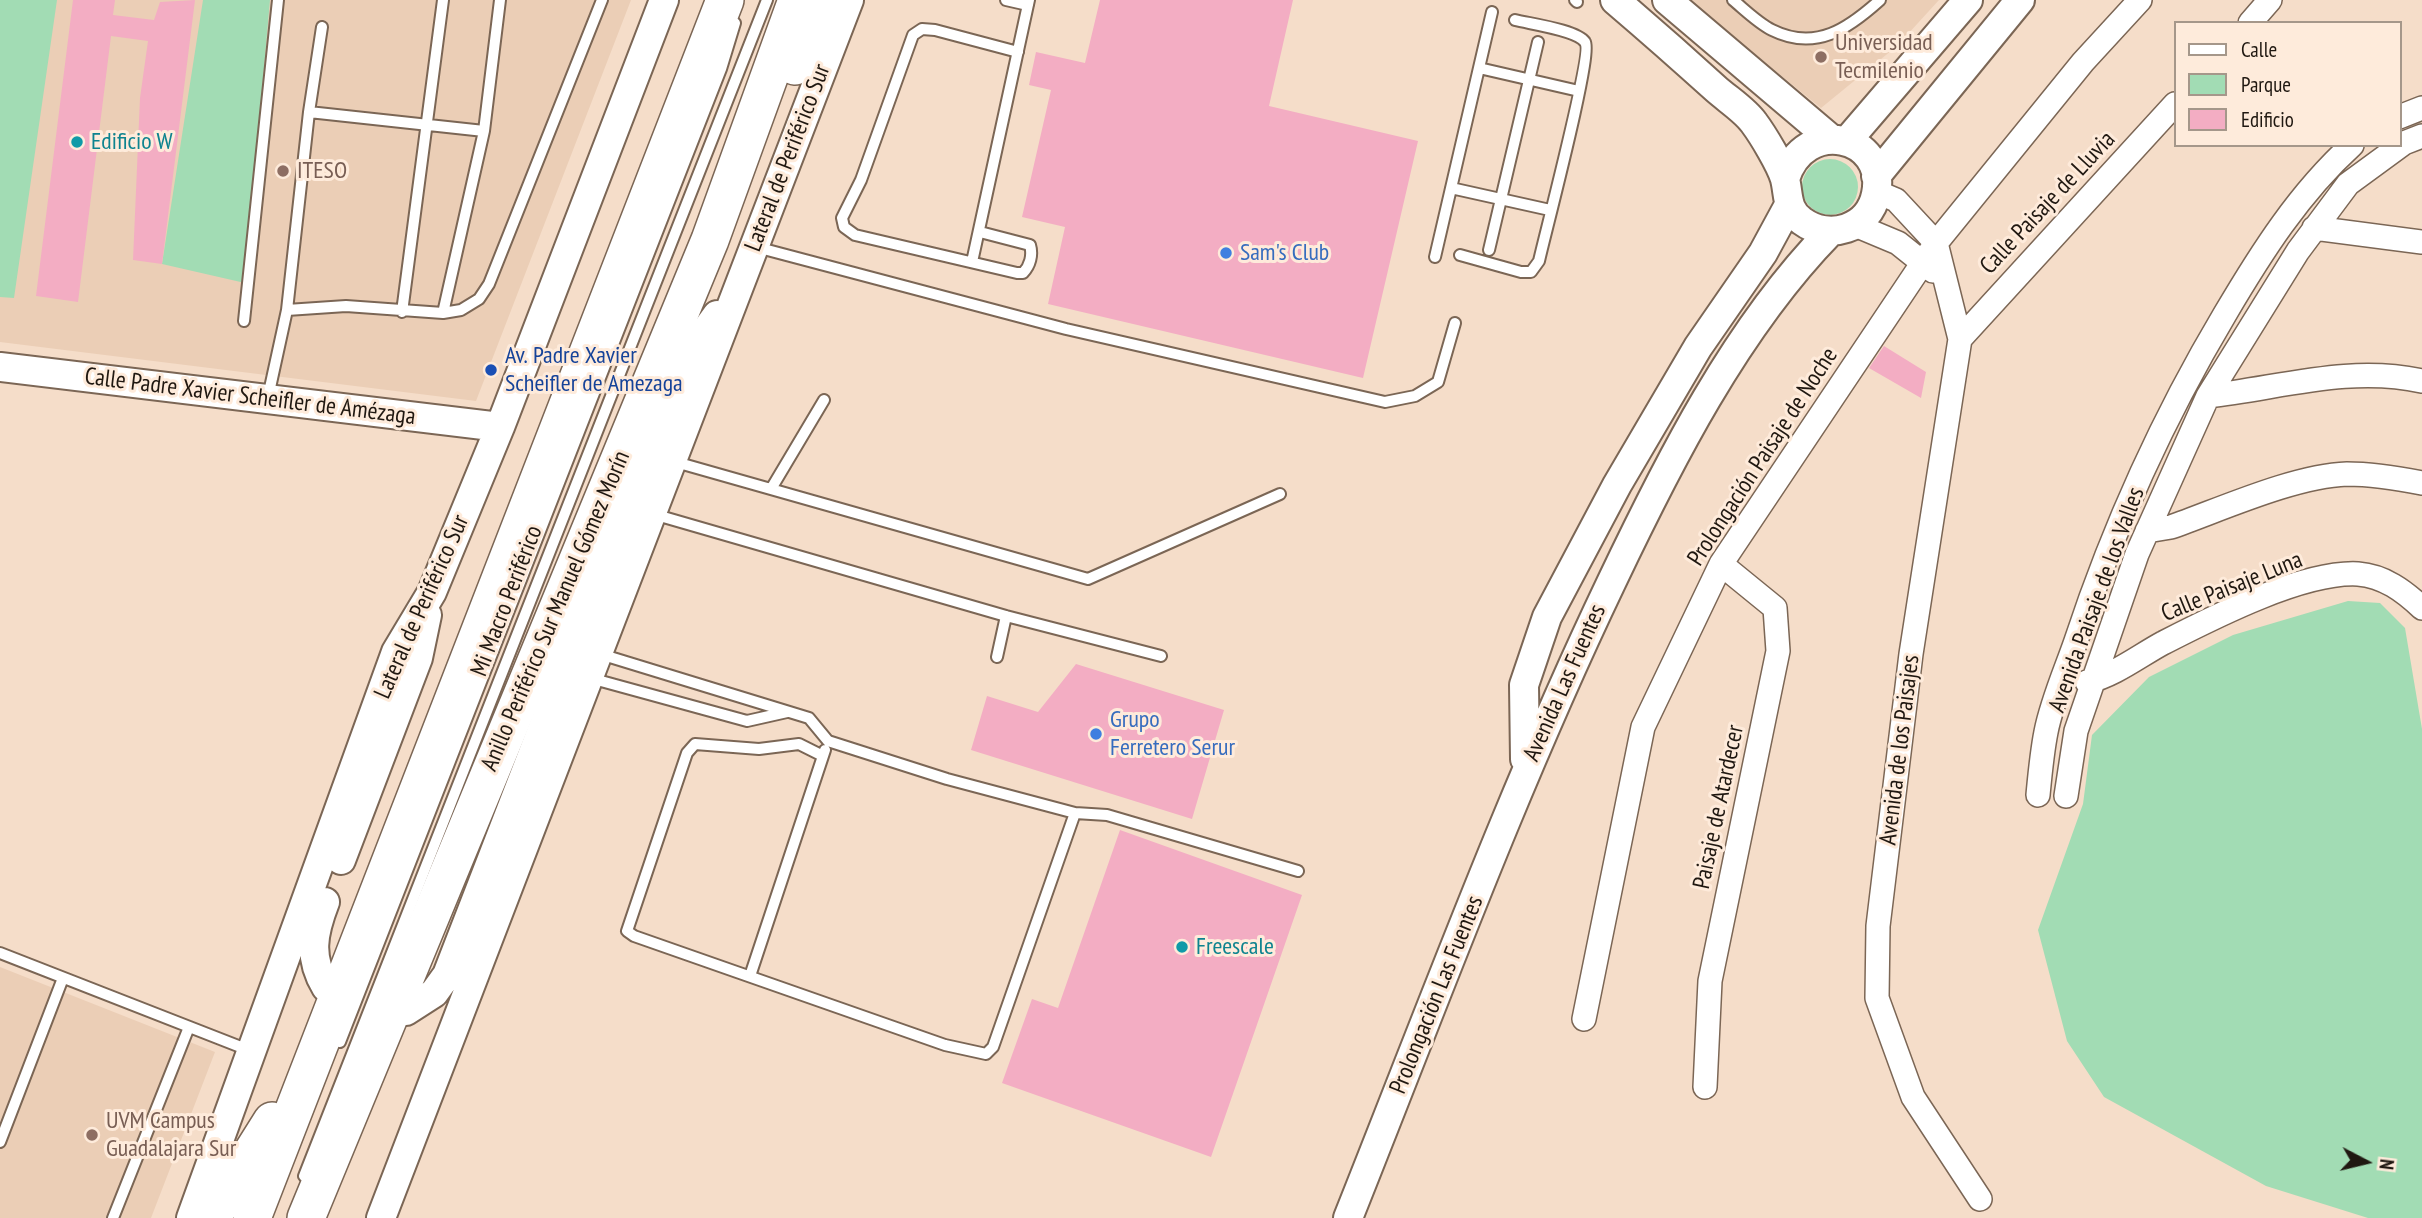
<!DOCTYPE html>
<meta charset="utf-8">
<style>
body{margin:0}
#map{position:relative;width:2422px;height:1218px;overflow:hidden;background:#f5ddc9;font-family:"PT Sans Narrow",sans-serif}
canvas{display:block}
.legend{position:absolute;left:2174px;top:21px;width:228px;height:126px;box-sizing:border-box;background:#feebdb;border:2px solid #a5978a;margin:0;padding:9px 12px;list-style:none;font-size:21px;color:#201811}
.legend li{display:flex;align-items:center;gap:14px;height:35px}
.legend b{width:35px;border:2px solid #a5978a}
.north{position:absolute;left:2331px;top:1127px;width:70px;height:70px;-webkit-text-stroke:5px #feebdb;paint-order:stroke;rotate:97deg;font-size:19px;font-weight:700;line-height:28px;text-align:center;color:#201811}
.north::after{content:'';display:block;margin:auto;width:24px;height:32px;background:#201811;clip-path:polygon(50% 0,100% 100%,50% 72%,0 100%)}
</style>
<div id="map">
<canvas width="2422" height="1218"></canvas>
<ul class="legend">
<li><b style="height:9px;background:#fff"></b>Calle</li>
<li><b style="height:19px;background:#a2dcb4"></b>Parque</li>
<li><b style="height:19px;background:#f3adc3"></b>Edificio</li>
</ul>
<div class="north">N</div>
</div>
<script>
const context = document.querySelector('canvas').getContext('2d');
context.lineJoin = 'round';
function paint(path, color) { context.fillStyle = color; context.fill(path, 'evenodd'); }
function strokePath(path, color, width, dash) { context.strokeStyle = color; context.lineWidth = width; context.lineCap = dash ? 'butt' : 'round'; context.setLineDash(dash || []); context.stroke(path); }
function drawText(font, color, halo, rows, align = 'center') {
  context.font = font + ' "PT Sans Narrow",sans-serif'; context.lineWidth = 6; context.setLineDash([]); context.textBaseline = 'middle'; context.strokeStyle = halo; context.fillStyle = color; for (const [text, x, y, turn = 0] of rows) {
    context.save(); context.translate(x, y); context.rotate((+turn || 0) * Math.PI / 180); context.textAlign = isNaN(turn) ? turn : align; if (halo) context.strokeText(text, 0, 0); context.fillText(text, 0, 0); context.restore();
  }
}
paint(new Path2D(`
 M0 0H631L476 401 0 342Z
 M1688 0H1939L1897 46 1821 108Z
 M0 967 215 1052 151 1218H0Z`), '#ebceb6');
paint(new Path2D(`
 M0 0H57L14 298 0 297Z
 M203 0H270L245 283 162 264Z
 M1802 187a28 28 0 1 1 56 0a28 28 0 1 1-56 0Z
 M2348 601 2380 603 2405 628 2422 729V1218H2368L2266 1186 2104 1097 2067 1041 2038 930 2083 804 2092 735 2149 677 2233 635Z`), '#a2dcb4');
paint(new Path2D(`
 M73 0H115L113 15 154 20 160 2 195 0 162 264 133 260 140 98 148 41 111 36 78 302 36 296Z
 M1100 0H1293L1269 106 1418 141 1363 378 1048 304 1065 227 1022 217 1051 90 1029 85 1036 52 1085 63Z
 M1884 346 1926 372 1921 398 1869 368Z
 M1076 664 1224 710 1192 819 971 750 987 696 1038 712Z
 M1120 830 1302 895 1211 1157 1002 1083 1032 999 1058 1008Z`), '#f3adc3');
const service = new Path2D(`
 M1006 0 1028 5
 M1575 0 1577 2
 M1733 0C1745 10 1758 23 1772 30 1816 52 1849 28 1880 0
 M322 27 309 112 287 310 346 306 443 313 461 310 479 299 489 284 602 0
 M1479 68 1579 91
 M309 112 484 131
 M1451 188 1550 210
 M980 232 1030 245C1033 255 1030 266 1023 273H1017L855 235 844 227 842 218 861 180 913 35 922 29 935 30 1018 52
 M756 247 1066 329 1385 402 1415 396 1438 382 1455 323
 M1489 250 1538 42
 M1460 255 1521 272H1531L1539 261C1545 234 1593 53 1585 42 1577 30 1531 24 1515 20
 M1435 257 1492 12
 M972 262 1029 0
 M402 312 443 0
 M443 313 484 131 500 0
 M244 321 278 0
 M268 397 287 310
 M672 461 1088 579 1280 494
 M771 489 824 400
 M653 514 1006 616 1161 656
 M600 654 809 718 828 741 947 779 1075 813 1107 815 1298 871
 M997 657 1006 616
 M590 678 747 721 787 712
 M823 756 799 744 759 749 695 744 687 753 627 931 634 936 945 1045 986 1054 993 1047 1075 813
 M0 953 251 1051
 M750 976 825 750
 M340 1042 721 69 735 23
 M0 1142 63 978
 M304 1176 767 0
 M113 1218 189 1027`);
const minor = new Path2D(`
 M2250 23 2270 0
 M2399 117 2422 108
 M1877 192 1896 200 1936 243 1960 339 1911 654 1878 926 1877 998 1913 1097 1980 1199
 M1855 225 1898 243 1933 271
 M2314 228 2422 242
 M1960 339 2175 104
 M2208 396C2280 388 2349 365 2422 381
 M2147 531 2171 527C2222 509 2294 476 2347 474 2373 474 2397 478 2422 483
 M2087 682C2115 675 2139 656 2163 643 2212 618 2303 571 2358 574 2384 576 2404 591 2422 608
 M2038 795C2040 774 2042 752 2046 732 2052 701 2066 670 2076 641 2114 526 2163 418 2225 314 2261 253 2299 193 2352 145
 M2066 796 2076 731 2137 554 2208 396 2298 251 2348 184 2404 143 2422 136
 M1584 1019 1643 727 1721 564 1936 243 2083 62 2140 0
 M1705 1087 1710 981 1778 651 1775 608 1721 564`);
const tertiary = new Path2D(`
 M1615 0C1649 29 1682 58 1715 88 1727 99 1745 110 1754 123 1763 135 1781 165 1785 179 1789 195 1786 210 1802 221 1829 241 1869 229 1876 194 1888 135 1804 116 1785 179
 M1667 0 1831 139
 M1847 141 1968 0
 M1876 176 2020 0
 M0 367 500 427
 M1525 759 1524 685 1547 617 1617 485 1698 347 1763 253 1789 205
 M341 860 418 658 427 615
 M325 902C313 933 308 957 326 987
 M406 1011 434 993 447 975 686 358 717 315
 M191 1218 396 652 432 592 500 427 664 0
 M381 1218 849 0
 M1348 1218C1433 1005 1512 790 1611 583 1668 463 1736 328 1830 232`);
const trunk = new Path2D(`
 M795 66 827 0
 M211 1218 272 1121
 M252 1218 725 0
 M306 1218 710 240 797 0`);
strokePath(service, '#7b6655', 14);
strokePath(minor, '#7b6655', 26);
strokePath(tertiary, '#7b6655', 32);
strokePath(trunk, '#7b6655', 40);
strokePath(service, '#fff', 10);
strokePath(minor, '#fff', 23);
strokePath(tertiary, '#fff', 28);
strokePath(trunk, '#fff', 37);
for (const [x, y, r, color] of [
 [1821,57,7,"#8d6e63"],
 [77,142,7,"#0f9aa8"],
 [283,171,7,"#8d6e63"],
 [1226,253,7,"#3f7fe0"],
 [491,370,7,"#1a4fb4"],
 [1096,734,7,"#3f7fe0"],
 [1182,947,7,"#0f9aa8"],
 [92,1135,7,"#8d6e63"]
]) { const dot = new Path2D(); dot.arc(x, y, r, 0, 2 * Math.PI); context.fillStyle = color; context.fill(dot); strokePath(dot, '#feebdb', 2.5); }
drawText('24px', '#785e54', '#feebdb', [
 ["Universidad",1835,43],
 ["Tecmilenio",1835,71],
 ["ITESO",297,171],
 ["UVM Campus",106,1121],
 ["Guadalajara Sur",106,1149]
], 'left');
drawText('24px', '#0d838f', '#feebdb', [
 ["Edificio W",91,142],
 ["Freescale",1196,947]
], 'left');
drawText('24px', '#201811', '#feebdb', [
 ["Lateral de Periférico Sur",788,158,-69],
 ["Calle Paisaje de Lluvia",2048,203,-47],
 ["Calle Padre Xavier Scheifler de Amézaga",250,397,7],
 ["Prolongación Paisaje de Noche",1763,457,-57],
 ["Calle Paisaje Luna",2232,587,-22],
 ["Avenida Paisaje de los Valles",2097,600,-70],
 ["Mi Macro Periférico",507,601,-69],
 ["Lateral de Periférico Sur",422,607,-66],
 ["Anillo Periférico Sur Manuel Gómez Morín",556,611,-67],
 ["Avenida Las Fuentes",1565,683,-66],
 ["Avenida de los Paisajes",1900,750,-83],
 ["Paisaje de Atardecer",1719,807,-78],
 ["Prolongación Las Fuentes",1437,995,-68]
]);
drawText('24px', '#366cbe', '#feebdb', [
 ["Sam's Club",1240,253],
 ["Grupo",1110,720],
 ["Ferretero Serur",1110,748]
], 'left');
drawText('24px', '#164399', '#feebdb', [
 ["Av. Padre Xavier",505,356],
 ["Scheifler de Amezaga",505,384]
], 'left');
</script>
